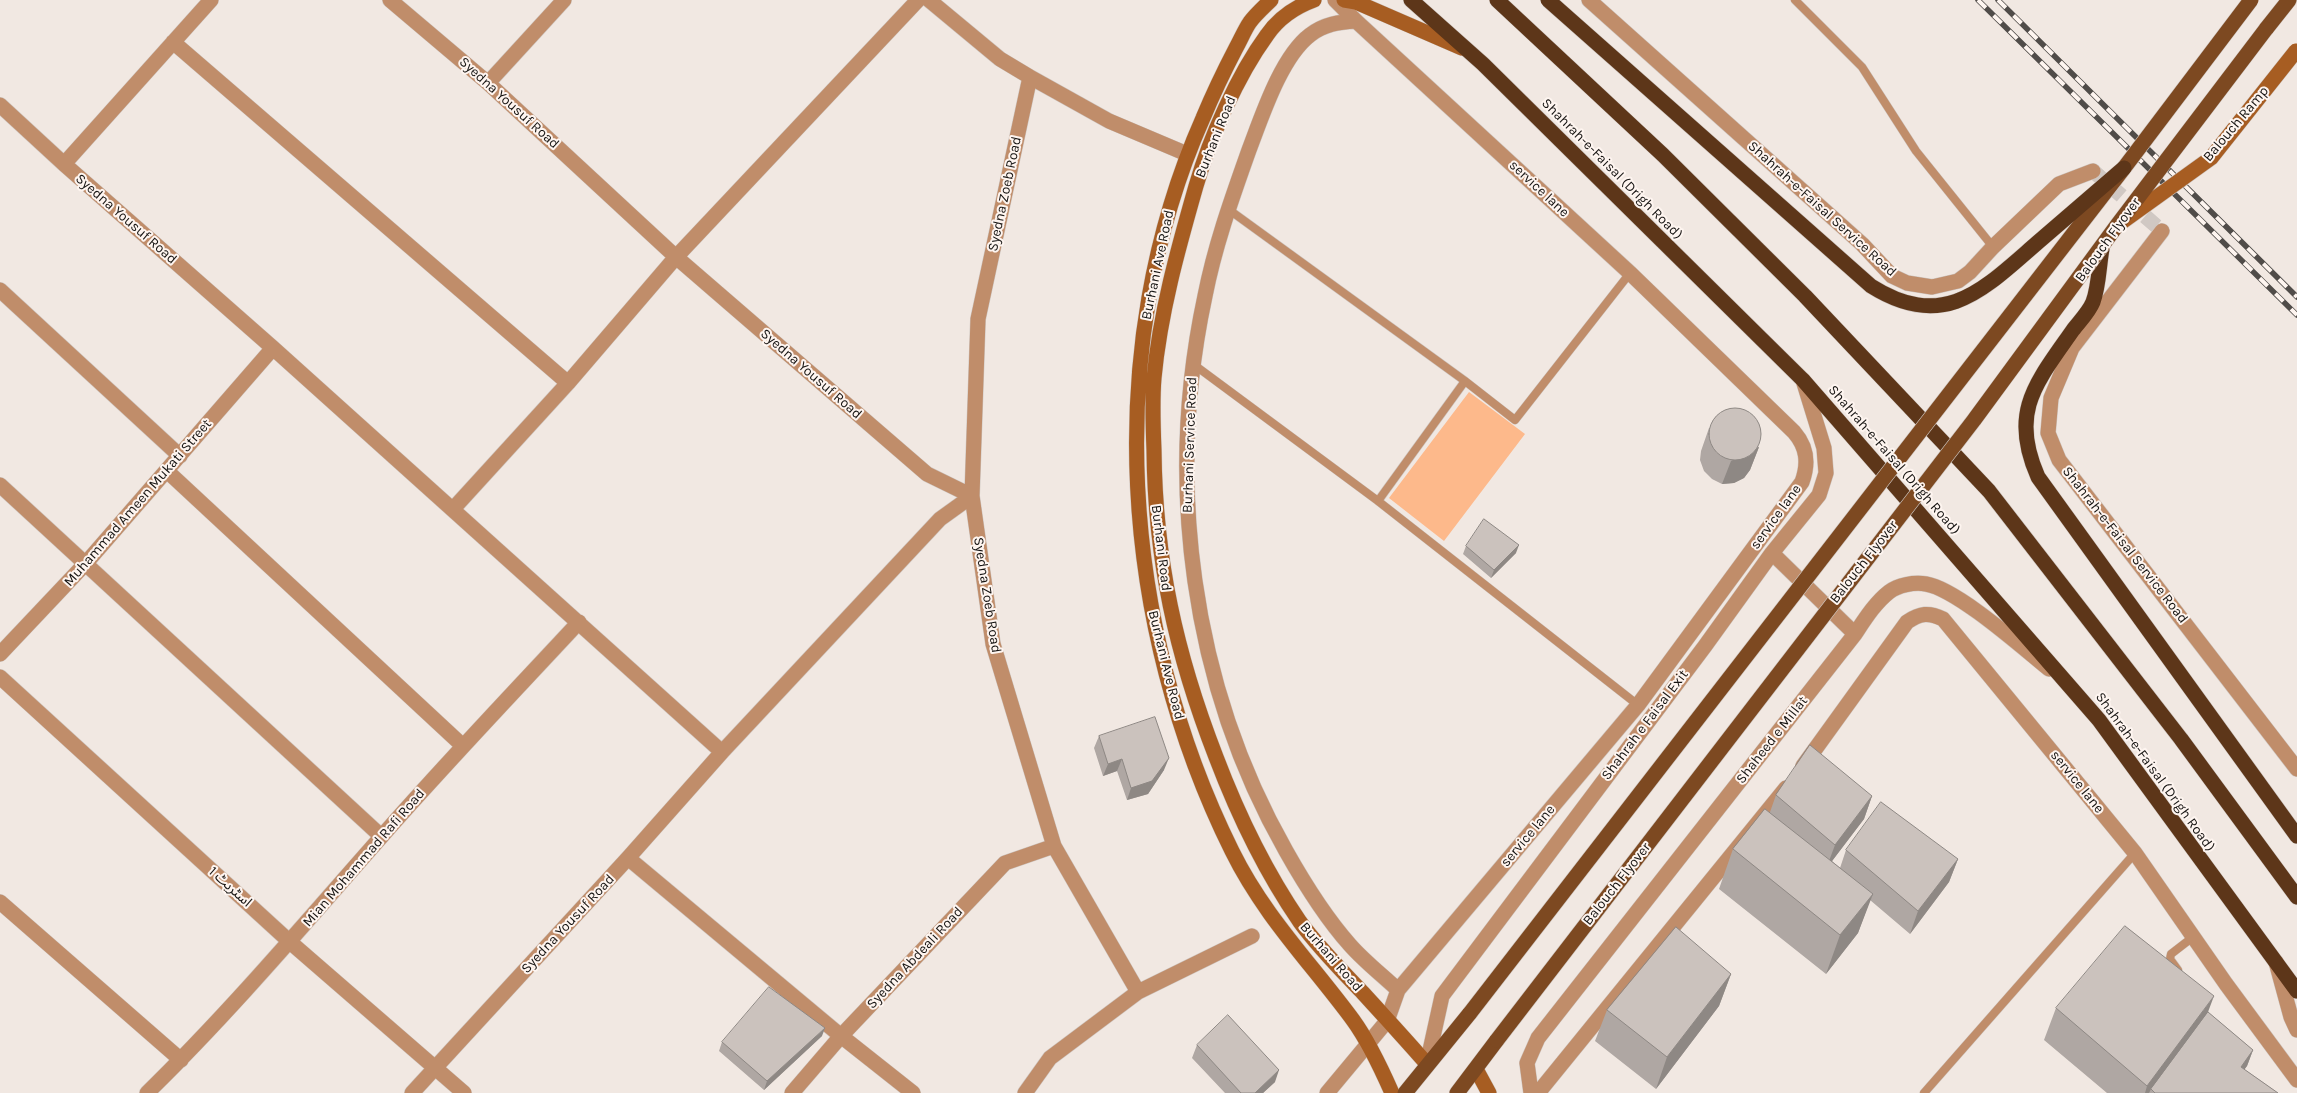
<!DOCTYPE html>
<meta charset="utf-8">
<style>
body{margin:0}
canvas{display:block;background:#f1e8e2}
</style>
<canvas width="2297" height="1093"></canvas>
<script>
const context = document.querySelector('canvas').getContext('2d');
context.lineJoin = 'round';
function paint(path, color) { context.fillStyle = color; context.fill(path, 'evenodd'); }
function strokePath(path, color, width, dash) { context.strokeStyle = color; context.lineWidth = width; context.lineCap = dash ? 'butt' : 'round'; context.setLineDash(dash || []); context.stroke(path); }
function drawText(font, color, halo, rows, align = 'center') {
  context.font = font + ' Karla,"Noto Sans Arabic",sans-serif'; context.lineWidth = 4; context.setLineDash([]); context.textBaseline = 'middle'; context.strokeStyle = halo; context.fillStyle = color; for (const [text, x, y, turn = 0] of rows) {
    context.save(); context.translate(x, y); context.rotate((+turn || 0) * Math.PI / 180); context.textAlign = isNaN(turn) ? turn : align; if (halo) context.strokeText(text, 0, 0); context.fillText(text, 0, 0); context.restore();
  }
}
paint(new Path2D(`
 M1469 392 1525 434 1444 541 1389 498Z`), '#fdb98b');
strokePath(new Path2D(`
 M2093 171 2162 231`), '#d0c8c3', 15, [15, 8]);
const lane = new Path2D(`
 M1795 0 1862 67 1916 151 1993 247
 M1228 209 1465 381 1515 420 1630 273
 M1193 364 1378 501 1638 705
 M1378 501 1465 381
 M2178 970 2170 959 2171 954 2193 937
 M1924 1093 2135 853`);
const street = new Path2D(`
 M390 0 488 83 676 257 927 474 972 496 940 519 722 752 628 858 412 1093
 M929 0 1000 59 1030 77 1109 121 1187 154
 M1589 0 1862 244 1892 276 1907 283 1932 287 1958 281 1970 272 1993 247 2059 184 2093 171
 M1356 21C1339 22 1324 24 1310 35 1281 57 1262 116 1249 150 1232 198 1215 245 1205 296 1165 482 1191 684 1286 851 1304 883 1325 917 1350 945 1364 961 1382 975 1398 990
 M173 42 568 383
 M1030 77 978 319 972 496 993 644 1054 846 1138 992 1252 936
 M488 83 564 0
 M0 105 64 164 273 348 722 752
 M64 164 211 0
 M2162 231 2072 348 2051 398 2048 433 2059 460 2297 769
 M0 290 180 456
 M167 471 463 746
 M0 485 381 836
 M453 509 568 383 676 257 918 0
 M1772 553 1855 634
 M0 654 86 563 273 348
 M0 677 290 942 464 1093
 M1803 766 1907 622C1920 613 1929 612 1943 619L2135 853 2226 984 2297 1080
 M628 858 841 1036 913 1093
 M0 902 181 1060
 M2276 962 2291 1017 2297 1030
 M1427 1064 1442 996 1705 646 1772 553 1819 495 1826 473 1824 448 1803 380
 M147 1093C230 1012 305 923 382 836 446 763 513 693 579 622
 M792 1093 841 1036 1005 863 1054 846
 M1025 1093 1050 1058 1138 992
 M1327 1093 1387 1021 1398 990 1638 705 1802 482C1809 463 1807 447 1794 432L1630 273 1356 21 1335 0
 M1531 1093 1527 1063 1538 1038 1855 634C1865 619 1875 603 1889 592 1898 585 1914 582 1926 584 1957 589 2023 648 2049 669
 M1538 1093 1786 788`);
const secondary = new Path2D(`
 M1271 0C1264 7 1256 14 1250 22 1245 29 1241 39 1236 48 1224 71 1213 94 1203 118 1101 348 1121 627 1232 851 1264 916 1311 963 1353 1020 1369 1042 1381 1068 1392 1093
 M1314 0C1295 7 1278 19 1267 35 1237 76 1210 138 1196 186 1178 249 1160 313 1154 378 1152 402 1153 426 1154 450 1155 560 1176 654 1216 757 1238 815 1265 871 1300 922 1319 948 1341 970 1363 993 1385 1017 1406 1040 1427 1064
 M1344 0 1356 2 1462 48
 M1476 1069 1489 1093`);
const primary = new Path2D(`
 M2266 29 2289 0
 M1405 1093 1470 1013
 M1457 1093 1497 1040`);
const highway = new Path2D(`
 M1411 0 1483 64 1803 380 2099 720 2297 991
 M1497 0 1663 155 1805 296 1989 491 2181 739 2297 897
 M2102 249C2099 265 2099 286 2093 302 2089 312 2079 322 2073 330 2036 383 2009 412 2038 477L2297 836`);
strokePath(lane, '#cec6c1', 9);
strokePath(street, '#cec6c1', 16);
strokePath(secondary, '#cec6c1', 16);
strokePath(primary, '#cec6c1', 16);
strokePath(highway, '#cec6c1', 16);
strokePath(lane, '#c08d6a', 8);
strokePath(street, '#c08d6a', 15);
strokePath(secondary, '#a75d22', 15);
strokePath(primary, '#7d4921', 15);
strokePath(highway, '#5d3619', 15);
const rail = new Path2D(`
 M1978 0 2297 315
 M1998 0 2297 297`);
strokePath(rail, '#504c49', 5.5);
strokePath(rail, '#fef5f0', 4, [11]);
const secondaryBridge = new Path2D(`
 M2122 222 2211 158 2296 51`);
const primaryBridge = new Path2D(`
 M1470 1013 2124 168 2251 0
 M1497 1040 1974 420 2118 224 2266 29`);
const highwayBridge = new Path2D(`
 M1548 0 1871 286C1944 332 1983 290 2037 243 2066 218 2095 193 2124 168`);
strokePath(secondaryBridge, '#cec6c1', 16, []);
strokePath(primaryBridge, '#cec6c1', 16, []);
strokePath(highwayBridge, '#cec6c1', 16, []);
strokePath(secondaryBridge, '#a75d22', 15);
strokePath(primaryBridge, '#7d4921', 15);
strokePath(highwayBridge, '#5d3619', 15);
paint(new Path2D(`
 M1709 428 1759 447 1750 470 1744 478 1734 483 1722 484 1712 479 1704 471 1700 460 1701 451Z
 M1466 546 1516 553 1491 578 1463 554Z
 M1099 736 1164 770 1148 794 1127 800 1117 771 1103 776 1094 748Z
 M1776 795 1872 796 1864 819 1832 861 1840 868 1846 850 1958 859 1949 882 1910 934 1870 900 1858 933 1826 974 1719 889 1733 849 1770 812Z
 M1731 974 1719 1006 1656 1089 1595 1041 1607 1010Z
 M2056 1008 2208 1012 2253 1050 2247 1066 2244 1069 2278 1093H2107L2044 1040Z
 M822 1036 764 1090 719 1051 722 1042Z
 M1197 1045 1275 1082 1263 1093H1225L1192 1058Z`), '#afa7a3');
paint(new Path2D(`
 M1759 447 1750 470 1744 478 1734 483 1722 484 1731 461Z
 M1519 545 1516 553 1491 578 1494 570Z
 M1169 758 1164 770 1148 794 1127 800 1131 788Z
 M1122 759 1117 771 1103 776 1108 764Z
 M1872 796 1864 819 1826 869 1835 845Z
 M1958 859 1949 882 1910 934 1918 911Z
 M1873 894 1858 933 1826 974 1840 935Z
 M1731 974 1719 1006 1656 1089 1667 1057Z
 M2214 996 2202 1028 2151 1089 2149 1093H2145L2147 1086Z
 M825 1028 822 1036 764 1090 767 1081Z
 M2253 1050 2247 1066 2235 1083 2241 1067Z
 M1279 1070 1275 1082 1263 1093H1255Z`), '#8e8884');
const building = new Path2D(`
 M1709 434a26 26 0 1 1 52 0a26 26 0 1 1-52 0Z
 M1484 519 1519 545 1494 570 1466 546Z
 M1155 717 1169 758 1152 781 1131 788 1122 759 1108 764 1099 736Z
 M1810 745 1872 796 1835 845 1776 795Z
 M1881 802 1958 859 1918 911 1846 850Z
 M1765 809 1873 894 1840 935 1733 849Z
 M2125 926 2214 996 2147 1086 2056 1008Z
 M1676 927 1731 974 1667 1057 1607 1010Z
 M769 987 825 1028 767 1081 722 1042Z
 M2208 1012 2253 1050 2241 1067 2278 1093H2155L2151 1089Z
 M1228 1015 1279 1070 1255 1093H1241L1197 1045Z`);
paint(building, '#cbc2bd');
strokePath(building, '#8e8884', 1);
drawText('14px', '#151311', '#fef5f0', [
 ["Syedna Yousuf Road",509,103,42],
 ["Balouch Ramp",2236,124,-50],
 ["Burhani Road",1216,137,-68],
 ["Shahrah-e-Faisal (Drigh Road)",1612,169,45],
 ["service lane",1539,189,43],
 ["Syedna Zoeb Road",1005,194,-78],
 ["Shahrah-e-Faisal Service Road",1822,209,42],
 ["Syedna Yousuf Road",126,219,41],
 ["Balouch Flyover",2108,240,-54],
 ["Burhani Ave Road",1158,265,-78],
 ["Syedna Yousuf Road",811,374,41],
 ["Burhani Service Road",1190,445,-88],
 ["Shahrah-e-Faisal (Drigh Road)",1894,460,49],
 ["Muhammad Ameen Mukati Street",138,503,-49],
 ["service lane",1776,517,-54],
 ["Shahrah-e-Faisal Service Road",2125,545,52],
 ["Burhani Road",1161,548,83],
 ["Balouch Flyover",1864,562,-52],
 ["Syedna Zoeb Road",987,595,81],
 ["Burhani Ave Road",1166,665,76],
 ["Shahrah e Faisal Exit",1645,725,-53],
 ["Shaheed e Millat",1772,740,-52],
 ["Shahrah-e-Faisal (Drigh Road)",2155,772,54],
 ["service lane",2077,782,51],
 ["service lane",1528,836,-50],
 ["Mian Mohammad Rafi Road",364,858,-49],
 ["Balouch Flyover",1617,884,-52],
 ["اسٹریٹ 1",230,887,42],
 ["Syedna Yousuf Road",568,924,-47],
 ["Burhani Road",1331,957,49],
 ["Syedna Abdeali Road",915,958,-47]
]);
</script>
